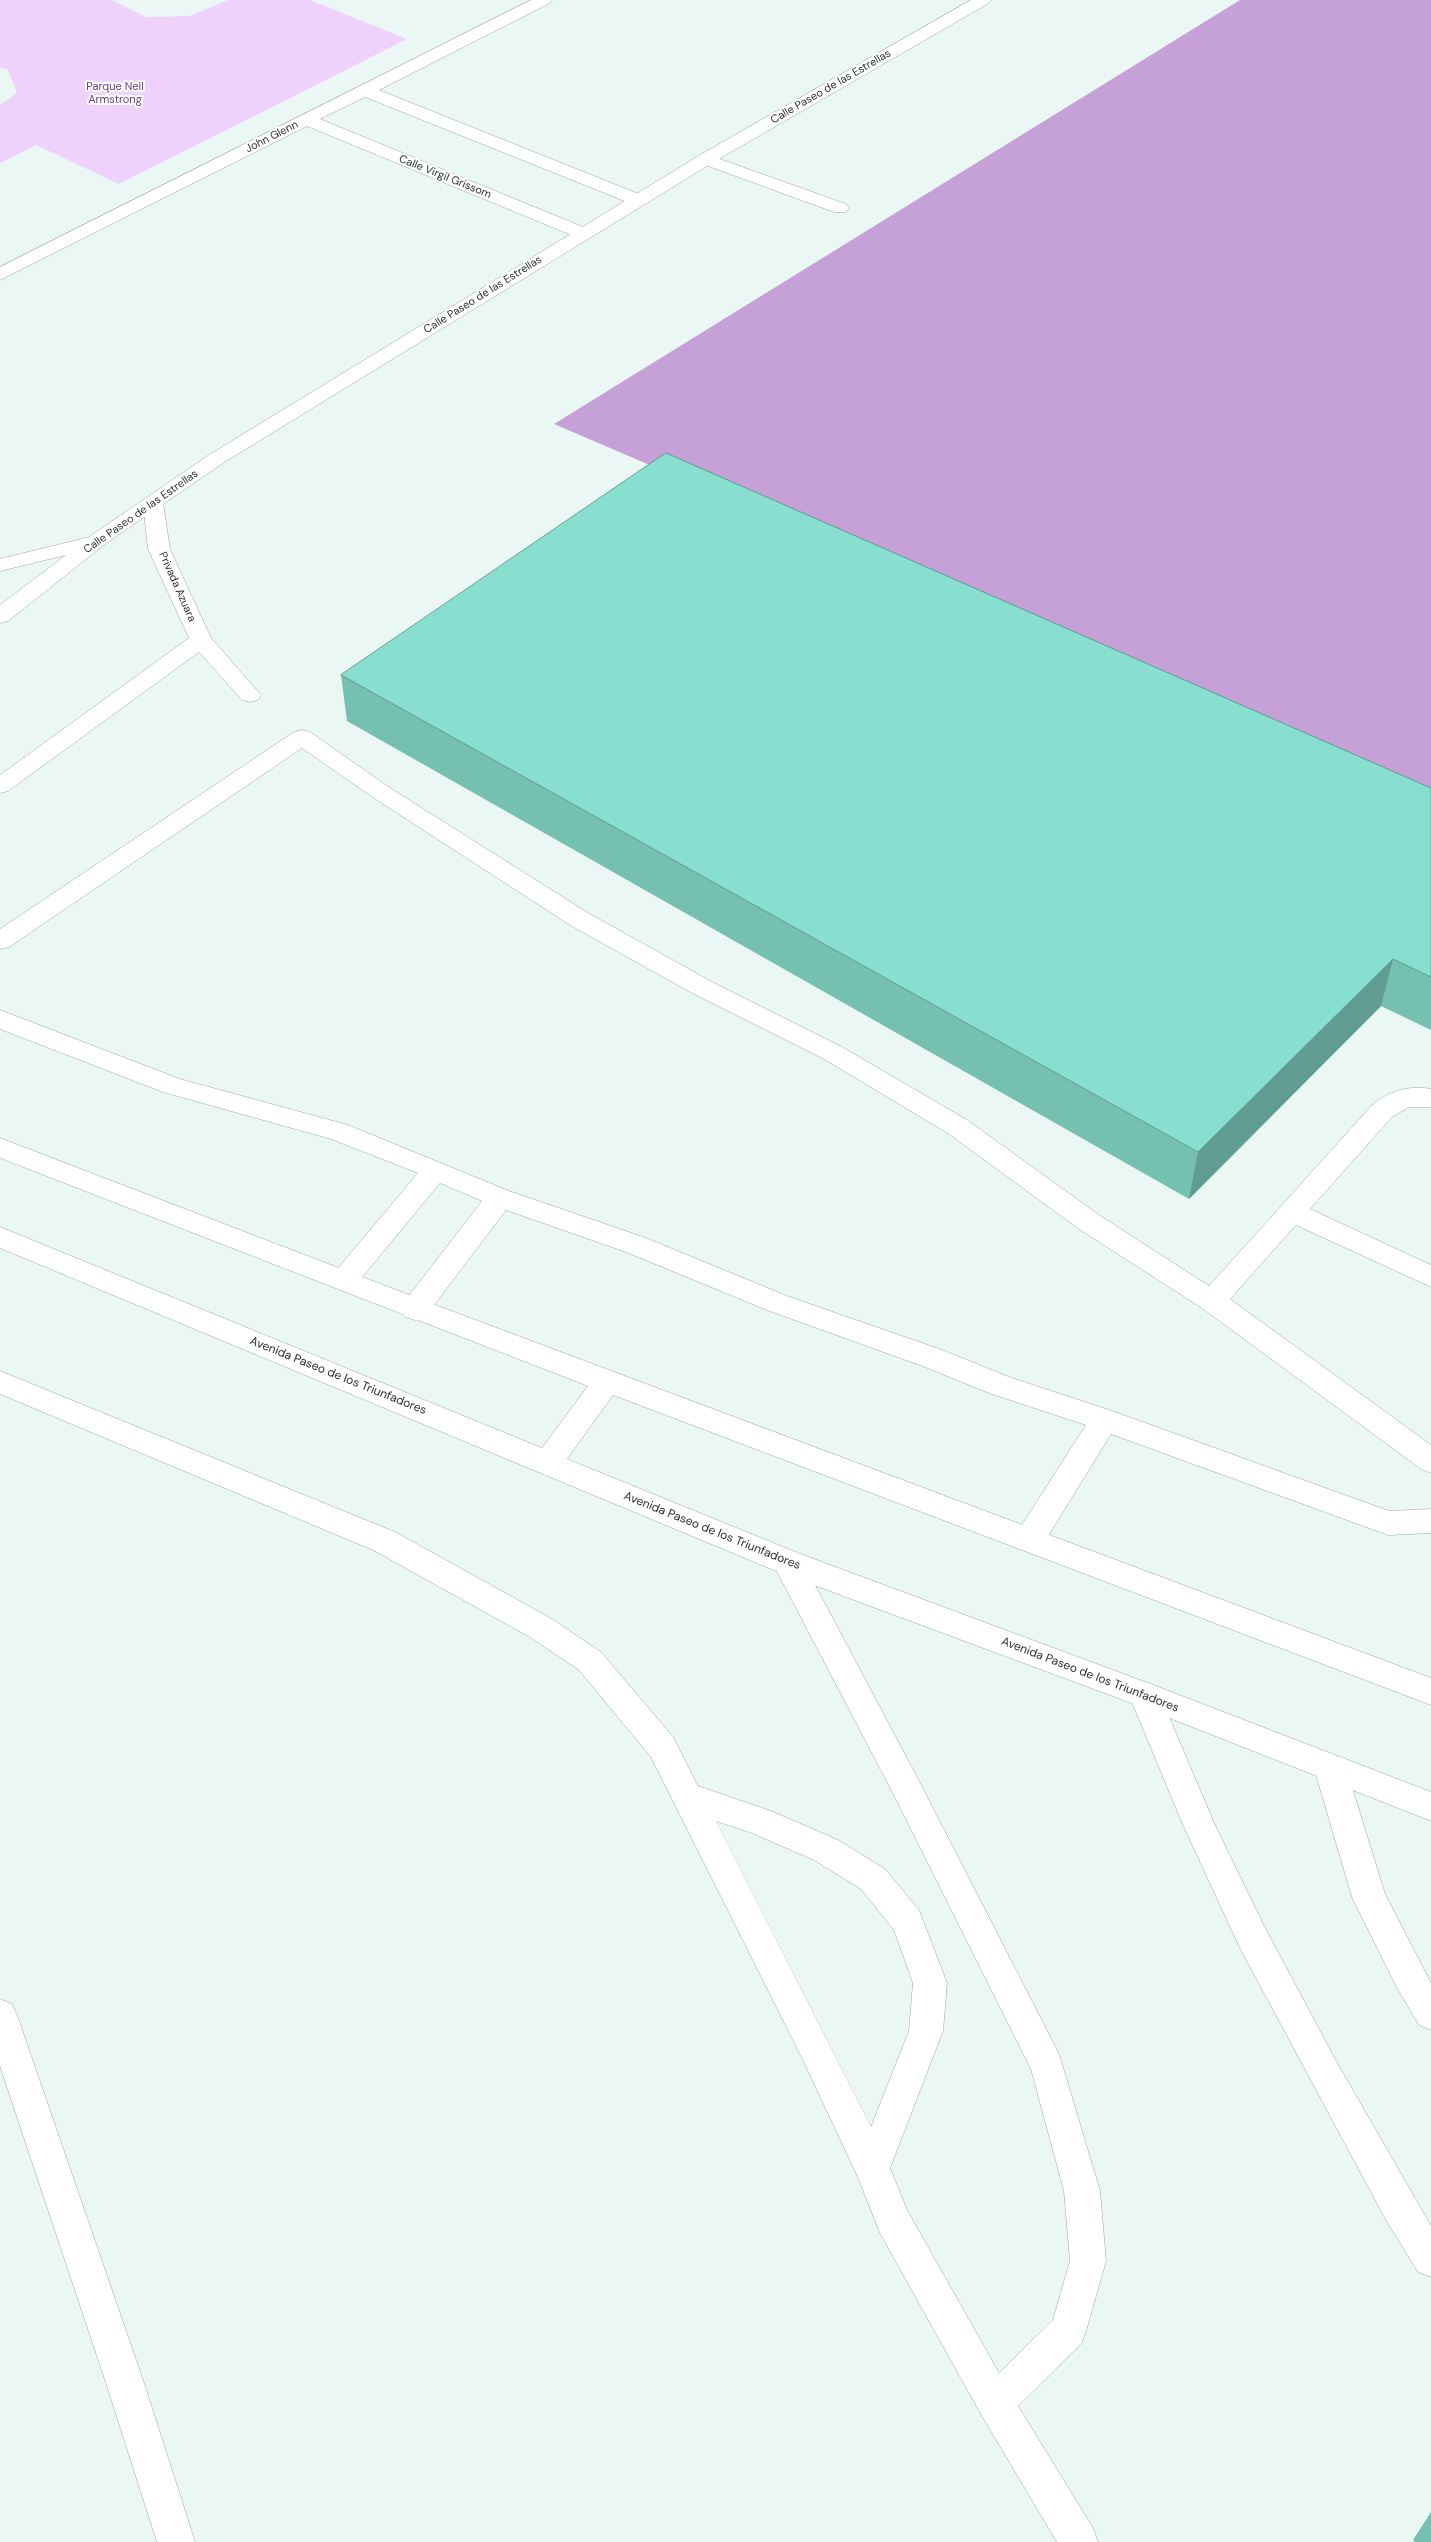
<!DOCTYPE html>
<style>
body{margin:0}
canvas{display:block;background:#ebf7f4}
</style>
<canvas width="1431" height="2542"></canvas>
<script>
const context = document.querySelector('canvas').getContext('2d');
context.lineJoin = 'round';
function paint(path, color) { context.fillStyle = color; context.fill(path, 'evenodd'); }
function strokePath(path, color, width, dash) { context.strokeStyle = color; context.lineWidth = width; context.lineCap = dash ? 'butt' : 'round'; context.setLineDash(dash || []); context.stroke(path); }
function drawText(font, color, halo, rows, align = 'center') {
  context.font = font + ' "DM Sans",sans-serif'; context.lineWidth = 4; context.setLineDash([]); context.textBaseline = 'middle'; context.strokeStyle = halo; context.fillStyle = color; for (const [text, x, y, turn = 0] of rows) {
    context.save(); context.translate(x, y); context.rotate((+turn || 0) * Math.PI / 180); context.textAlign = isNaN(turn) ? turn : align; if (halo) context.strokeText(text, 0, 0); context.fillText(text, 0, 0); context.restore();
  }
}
paint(new Path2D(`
 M0 0H112L146 17 190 16 228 0H310L407 39 119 184 36 145 0 163V105L17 93 8 70 0 67Z`), '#eed2fc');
paint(new Path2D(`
 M1240 0H1431V800L554 424Z`), '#c5a1d8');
const service = new Path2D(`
 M706 154 846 204 849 208 846 212H834L700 163 697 159 700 155Z
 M153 497 160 499 163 503 170 549 211 638 261 695 258 700 250 702 242 700 199 652 8 791 0 793V775L189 638 148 549 143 503 146 499Z
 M302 730 310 732 390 788 588 913 712 982 842 1047 967 1120 1099 1215 1209 1286 1374 1103C1391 1091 1410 1085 1431 1089V1107H1409L1392 1117 1310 1209 1431 1265V1287L1296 1225 1230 1299 1431 1445V1473L1421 1469 1202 1308 1079 1229 949 1134 824 1059 694 994 570 925 374 798 302 748 9 947 0 949V929L294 732Z
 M0 1010 180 1079 348 1125 509 1191 646 1238 787 1296 945 1351 1009 1377 1115 1412 1389 1511 1431 1509V1533L1388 1535 1111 1434 1040 1549 1029 1552 1018 1549 1014 1540 1018 1531 1086 1425 989 1393 925 1367 767 1310 626 1252 506 1210 425 1317 415 1320 405 1317 401 1309 405 1301 482 1201 440 1183 354 1287 344 1290 334 1287 330 1280 334 1273 418 1173 331 1139 163 1092 0 1029Z
 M0 1371 395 1532 552 1619 601 1652 673 1737 698 1786 771 1811 838 1840 885 1869 919 1910 947 1983 943 2031 890 2168 907 2210 999 2373 1053 2320 1070 2261 1064 2191 1031 2069 896 1799 772 1562 776 1553 787 1550 798 1553 918 1779 1059 2054 1100 2191 1106 2261 1086 2331 1081 2344 1018 2406 1093 2528 1098 2542H1057L982 2416 880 2233 857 2175 803 2060 651 1757 579 1670 530 1637 373 1550 0 1394ZM716 1821 752 1833 814 1860 861 1889 894 1930 913 1983 909 2031 871 2127Z
 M1145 1682 1156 1686 1214 1823 1264 1926 1336 2061 1431 2226V2277L1418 2272 1386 2220 1240 1948 1183 1825 1129 1695 1134 1686Z
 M1330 1754 1341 1758 1346 1768 1385 1894 1431 1983V2030L1419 2025 1396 1986 1352 1897 1314 1768 1319 1758Z
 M0 1999 12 2004 17 2015 144 2383 195 2542H157L106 2383 0 2066Z`);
const minor = new Path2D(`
 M531 0H552L550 3 379 90 644 196 647 200 644 204H632L365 97 320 119 588 229 591 233 588 237H576L307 126 0 280V267Z
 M0 1138 425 1301 1431 1678V1705L613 1395 567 1459 798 1553 1156 1686 1431 1792V1821L1134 1704 776 1571 0 1248V1227L542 1448 588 1386 0 1158Z`);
const tertiary = new Path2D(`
 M971 0H991L989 3 712 163 223 463 105 544 8 621 0 623V605L66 555 0 571V559L89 537 209 455 700 155Z`);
strokePath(service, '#9ba6a4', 1);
strokePath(minor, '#9ba6a4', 1);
strokePath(tertiary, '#9ba6a4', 1);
paint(service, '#fff');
paint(minor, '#fff');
paint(tertiary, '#fff');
paint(new Path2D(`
 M341 675 1431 788V1030L1381 1006 1189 1199 347 721Z
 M1431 2512V2542H1415L1413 2540Z`), '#76c0b2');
paint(new Path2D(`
 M1393 959 1381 1006 1189 1199 1198 1152Z`), '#609c91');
const building = new Path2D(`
 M666 453 1431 788V977L1393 959 1198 1152 341 675Z`);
paint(building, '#89dfcf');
strokePath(building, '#609c91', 1);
drawText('11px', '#683b7e', '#fff', [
 ["Parque Neil",115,87],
 ["Armstrong",115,100]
]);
drawText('11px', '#2c302f', '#fff', [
 ["Calle Paseo de las Estrellas",831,87,-30],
 ["John Glenn",272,137,-27],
 ["Calle Virgil Grissom",445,177,22],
 ["Calle Paseo de las Estrellas",483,295,-32],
 ["Calle Paseo de las Estrellas",141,512,-35],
 ["Privada Azuara",177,587,66]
]);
drawText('12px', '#2c302f', '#fff', [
 ["Avenida Paseo de los Triunfadores",338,1376,22],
 ["Avenida Paseo de los Triunfadores",712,1531,22],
 ["Avenida Paseo de los Triunfadores",1090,1675,21]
]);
</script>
